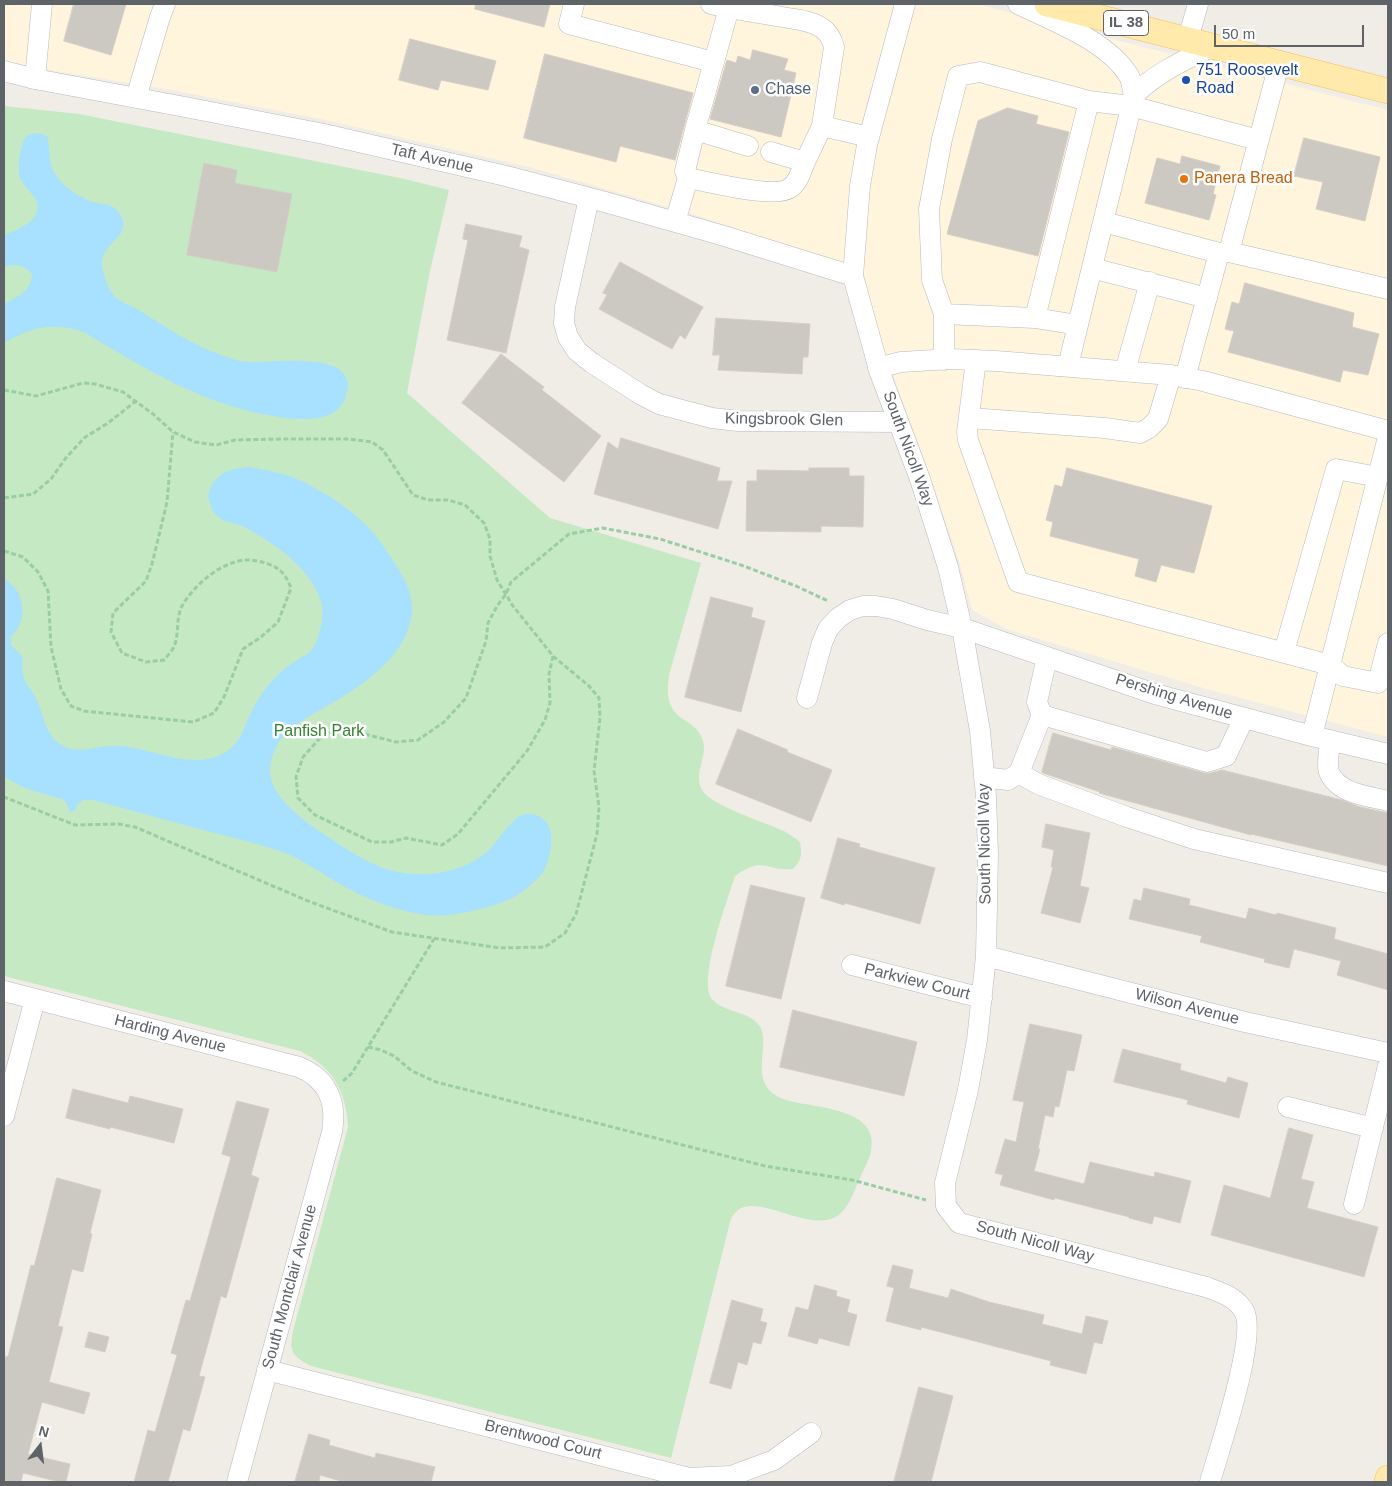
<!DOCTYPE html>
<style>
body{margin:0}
#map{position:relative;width:1392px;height:1486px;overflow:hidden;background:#f0ede6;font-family:Arial,sans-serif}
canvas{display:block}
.frame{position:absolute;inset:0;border:5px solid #5d6367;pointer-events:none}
.north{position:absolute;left:15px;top:1421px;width:50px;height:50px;-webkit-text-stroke:4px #fff;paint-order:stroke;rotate:15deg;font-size:14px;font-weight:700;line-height:20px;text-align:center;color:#5d6367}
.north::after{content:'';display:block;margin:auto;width:18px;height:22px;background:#5d6367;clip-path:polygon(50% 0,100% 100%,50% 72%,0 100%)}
.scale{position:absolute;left:1214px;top:25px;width:150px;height:22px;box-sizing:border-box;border:2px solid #5d6367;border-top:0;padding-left:6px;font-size:15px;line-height:18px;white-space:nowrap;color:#5d6367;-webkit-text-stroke:4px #fff;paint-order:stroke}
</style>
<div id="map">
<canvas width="1392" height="1486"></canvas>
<div class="frame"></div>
<div class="north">N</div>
<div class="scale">50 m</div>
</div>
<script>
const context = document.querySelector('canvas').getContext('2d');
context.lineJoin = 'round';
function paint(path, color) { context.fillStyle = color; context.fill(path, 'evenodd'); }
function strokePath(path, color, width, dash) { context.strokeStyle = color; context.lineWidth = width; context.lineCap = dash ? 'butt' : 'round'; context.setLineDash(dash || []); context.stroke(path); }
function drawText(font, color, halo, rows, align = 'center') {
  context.font = font + ' Arial,sans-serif'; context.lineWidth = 5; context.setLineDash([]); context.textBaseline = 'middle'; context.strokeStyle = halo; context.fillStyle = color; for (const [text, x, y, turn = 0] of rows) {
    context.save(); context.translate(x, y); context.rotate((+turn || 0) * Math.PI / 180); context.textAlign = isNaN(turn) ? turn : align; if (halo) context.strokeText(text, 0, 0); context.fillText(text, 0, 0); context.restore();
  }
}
paint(new Path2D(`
 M4 4H977L1388 110V737L1210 690 1009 630 972 610 959 561 921 450 880 341 864 274 699 216 529 167 330 121 172 90 48 70 4 61Z`), '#fff4dc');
paint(new Path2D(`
 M4 106 79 114 400 178 449 190 430 271 407 393 550 518 701 563 669 675C667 692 666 708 683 719 689 723 696 727 700 734 712 753 692 771 702 790 710 805 766 823 784 831 789 834 795 838 800 842 802 854 802 860 793 869 765 872 765 855 735 876 728 899 697 981 712 999 724 1013 746 1010 758 1024 774 1042 745 1082 781 1098 805 1109 881 1104 871 1151 869 1161 862 1173 858 1182 854 1192 849 1205 842 1212 815 1240 756 1188 735 1213 730 1218 729 1227 727 1234L671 1458 311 1366C292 1356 289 1352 293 1331L348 1127C346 1090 333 1068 300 1051L4 976Z`), '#c5e9c2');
paint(new Path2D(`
 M36 133 43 134 48 137C49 146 49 156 51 164 55 182 76 196 93 202 104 205 113 203 120 214 133 236 104 242 102 261 101 270 109 291 115 297 122 303 131 305 139 310 166 327 193 346 224 356 232 359 242 362 250 362 274 363 362 349 346 396 337 424 302 420 279 417 207 407 145 369 84 332 53 322 31 327 4 343V304C17 297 32 291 32 274 23 265 16 263 4 267V235C17 230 42 221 37 202 34 194 25 188 21 180 16 171 20 141 28 135 29 135 35 133 36 133Z
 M249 467C264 470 281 472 295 478 328 493 365 517 384 547 393 561 406 578 410 594 423 644 367 684 329 705 309 716 283 729 274 752 263 779 277 797 298 815 317 831 366 864 389 870 423 879 464 874 490 849 500 839 513 814 528 814 560 815 553 854 543 872 538 879 530 886 523 891 511 901 495 905 480 909 464 913 444 917 427 915 400 912 369 900 345 887 321 874 301 857 274 849 251 842 227 836 203 830 166 820 130 810 93 800H83L77 805 75 811 70 812 66 802 62 799C42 793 21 789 4 776V576C7 581 11 584 15 588 26 602 25 625 11 636V645L22 656C23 663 22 669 23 675 25 685 32 690 36 698 44 714 44 733 60 744 77 756 94 746 111 746 150 744 189 774 226 752 241 743 244 726 252 711 263 688 282 667 306 655 315 650 319 636 321 626 333 583 278 545 246 528 237 523 226 523 218 517 213 513 211 506 209 501 205 488 219 473 231 470 237 468 243 468 249 467Z`), '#a7e1ff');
const building = new Path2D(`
 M74 4H126L111 55 64 41Z
 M476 4H550L544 27 475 9Z
 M410 39 496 61 488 90 441 80 438 90 399 80Z
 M753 50 788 59 784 70 796 73 781 137 710 119 727 60 736 63 738 56 750 60Z
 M545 54 693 93 675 160 620 146 616 162 524 138Z
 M1008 108 1038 116 1036 124 1069 132 1038 256 947 234 978 121Z
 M1304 138 1380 157 1365 221 1316 209 1323 182 1294 176Z
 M1182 156 1220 166 1213 194 1216 195 1209 220 1145 203 1157 158 1180 164Z
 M204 163 237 170 235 183 292 194 277 272 187 255Z
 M466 224 522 236 519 247 529 250 506 353 447 340 468 240 463 239Z
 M620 262 703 307 685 339 680 335 672 349 599 309 607 295 603 293Z
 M1245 283 1354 313 1352 327 1379 334 1368 375 1343 370 1340 382 1228 352 1234 331 1225 329 1232 302 1239 304Z
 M716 318 810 324 808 357H803L802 374 718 370 720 355H713Z
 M501 354 544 387 542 390 601 436 564 482 462 403Z
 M621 438 720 468 717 481H732L718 529 594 494 608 442 618 449Z
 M809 468H849V476H864L863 527 821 526V532L746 531 747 481H757V470L809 471Z
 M1067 468 1212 506 1194 573 1161 565 1156 582 1135 576 1139 559 1050 536 1053 522 1046 520 1055 485 1062 487Z
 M711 597 753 608 751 617 765 621 741 712 685 697Z
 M738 729 788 750 787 752 832 770 811 822 716 784Z
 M1053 733 1111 750 1112 747 1204 773H1211L1222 770 1342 800 1360 807 1388 813V866L1251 834V835L1099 793 1100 792 1043 773 1042 772Z
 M1046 824 1090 833 1080 886 1089 888 1080 923 1041 913 1053 867H1051L1054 850 1042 847Z
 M838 838 860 844 859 847 935 868 920 924 845 903 844 905 821 898Z
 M751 885 805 898 781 999 726 986Z
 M1144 888 1190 899 1189 905 1246 919 1249 908 1276 915 1277 913 1336 928 1334 939 1388 954V990L1337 975 1341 961 1294 949 1289 968 1264 962 1265 959 1200 942 1202 936 1129 919 1134 899 1141 901Z
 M793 1010 917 1042 904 1096 780 1067Z
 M1030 1024 1082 1035 1074 1071 1067 1070 1059 1107 1055 1106 1053 1117 1045 1115 1038 1149H1040L1034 1171 1084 1184 1090 1162 1154 1177 1155 1172 1191 1181 1180 1223 1154 1216 1152 1224 1129 1218V1217L1055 1198 1054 1200 1000 1185 1003 1175 995 1173 1005 1139 1016 1142 1024 1102 1013 1100Z
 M1123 1049 1181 1064 1180 1070 1226 1083 1228 1077 1248 1083 1239 1118 1187 1104 1188 1100 1114 1082Z
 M73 1089 128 1103 130 1096 183 1109 174 1143 110 1127V1129L66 1118Z
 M237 1101 269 1109 251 1175 259 1178 226 1298 221 1296 199 1376 205 1377 190 1431 183 1429 168 1482H134L148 1430 155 1432 177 1355 171 1353 186 1300 190 1301 231 1157 222 1154Z
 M1289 1128 1313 1135 1301 1179 1314 1182 1307 1208 1378 1227 1364 1277 1211 1235 1224 1185 1270 1198Z
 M57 1178 101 1190 90 1233 92 1234 83 1272 72 1269 58 1326 63 1327 49 1382 90 1393 84 1414 42 1402 28 1454 70 1464 66 1482H60L23 1473 21 1482H4V1366L6 1356 8 1357 31 1265 34 1266Z
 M893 1265 913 1270 909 1288 948 1298 951 1289 989 1302 1044 1315 1042 1324 1082 1334 1086 1316 1108 1321 1102 1344 1094 1342 1086 1374 1050 1365 1051 1361 921 1327V1330L886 1321 894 1288 887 1286Z
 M815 1285 837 1291 836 1296 850 1300 847 1312 857 1315 849 1346 819 1338 817 1344 788 1336 796 1307 808 1310Z
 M732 1300 763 1309 760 1321 767 1323 761 1344 753 1342 747 1365 738 1362 731 1389 710 1383Z
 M89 1332 109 1337 105 1352 85 1347Z
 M919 1387 953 1396 931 1482H894Z
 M309 1434 330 1440 329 1445 375 1458 376 1453 435 1467 431 1482H344L320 1475 319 1482H295Z`);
paint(building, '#ccc8c2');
strokePath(building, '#d6cec4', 1);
const minor = new Path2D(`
 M574 4 569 24 713 62
 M711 4C736 10 762 13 788 18 799 20 812 21 822 28 828 32 832 39 834 47L822 126 805 162 771 152
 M905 4 867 145 860 186 853 276 880 373 920 479 948 567 962 628 980 731 986 796 988 854 986 956 977 1040 968 1090 945 1183 946 1206 959 1223 1206 1287C1220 1292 1236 1297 1244 1311 1258 1336 1219 1450 1210 1482
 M1018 4C1053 21 1108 41 1129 76 1132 81 1132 89 1134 95L1068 366
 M1188 39 1198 4
 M4 71 35 79 185 107 324 134 506 176 605 202 721 235 853 276
 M35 79 42 4
 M1134 95C1157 72 1185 60 1213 46
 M136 98 160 17 165 4
 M822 126 869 137
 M695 130 748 146
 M688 178C708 182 775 199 790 188 799 182 801 171 805 162
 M589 198 565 307 564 323 568 337 577 351 592 363 640 394 659 404 712 418 738 421 898 422
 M675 222 688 178 685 171 695 130 729 8 732 4
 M1104 222 1219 253 1229 252 1388 289
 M1229 252 1279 64
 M1092 268 1207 298
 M944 314 932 280 929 209 942 139 958 76 980 72 1089 101 1131 106 1258 140
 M1035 318 1089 101
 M944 360V314L1035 318 1078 325
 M976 360 967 432 968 440 1018 582 1330 665 1343 676 1378 683 1388 643
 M878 368 901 362 951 359 996 361 1171 375 1203 381 1388 431
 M1125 371 1150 282
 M1185 378 1219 253
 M970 418 1105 428 1140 433 1149 428 1158 419 1171 375
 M1284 652 1336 469 1378 477
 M1047 657 1037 702 1042 715 1207 762 1226 756 1244 718
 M807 698 822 643 828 629 838 618 850 610 863 606H876L893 609 927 620 962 628 1155 694 1312 736 1388 754
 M1312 736 1388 437
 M1330 740C1330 749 1326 764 1329 772 1338 794 1368 796 1388 801
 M1019 773 1038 784 1127 817 1194 839 1388 883
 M984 777 1008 780 1019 773 1042 715
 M986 956 1245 1022 1388 1053
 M852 965 982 998
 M4 991 299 1067C328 1079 337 1102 332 1132L237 1482
 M1288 1107 1373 1128
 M4 1116 35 999
 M1354 1204 1388 1066
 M267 1370 689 1478 731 1476 774 1460 811 1433`);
const major = new Path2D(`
 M1047 4 1388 91
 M1387 1482 1388 1478`);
strokePath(minor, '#b6b9bd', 21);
strokePath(major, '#f9bc57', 26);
strokePath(new Path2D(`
 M4 390 36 396 83 383 95 384 123 392 153 414 173 432 195 442 216 445 235 440 282 439H349L372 442 383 450 413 495 428 500H448L465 505 484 523 490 539V556L497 580 513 606 553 656 589 686 599 698 600 718 594 771 599 807 597 834 576 914 565 933 545 947 500 948 392 932 308 901 135 827 118 824 75 825 4 797
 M4 498 33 494 51 479 65 459 84 438 108 423 136 401
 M4 551 23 557 38 572 48 591 51 647 61 689 71 706 84 711 193 722 214 713 224 697 243 649 261 637 278 622 291 588C284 570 276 565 257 561 229 554 195 583 182 606 176 618 179 631 175 644 174 649 168 655 164 660L146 662 122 653 111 632 113 613 146 581 152 564 167 502 173 432
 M553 656 549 674 550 703 545 720 527 751 458 834 442 845 406 838 391 842H372L315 815 298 798 296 777 303 757 321 737 341 728 396 742 418 740 444 722 466 698 486 641 488 623 497 606 506 594 511 582 569 534 603 528 660 539 741 565 796 586 828 601
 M368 1047 381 1050 394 1056 412 1071 436 1082 765 1166 852 1180 926 1200
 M343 1081 352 1073 434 939`), '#9bcda5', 3, [5, 2.5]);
strokePath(minor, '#fff', 20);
strokePath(major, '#ffeaac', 25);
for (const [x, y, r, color] of [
 [1186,80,5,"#1a4fb4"],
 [755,90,5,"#5c6f8a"],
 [1184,179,5,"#e8710a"]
]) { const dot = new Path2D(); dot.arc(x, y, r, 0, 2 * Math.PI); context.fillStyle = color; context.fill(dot); strokePath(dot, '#fff', 2); }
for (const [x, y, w] of [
 [1126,23,45]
]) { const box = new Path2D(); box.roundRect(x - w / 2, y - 12.5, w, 25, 4); context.fillStyle = '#fff'; context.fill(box); strokePath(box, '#5d6367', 1); }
drawText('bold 15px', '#5d6367', null, [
 ["IL 38",1126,23]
]);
drawText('16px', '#164399', '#fff', [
 ["751 Roosevelt",1196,71],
 ["Road",1196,89]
], 'left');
drawText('16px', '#4e5e75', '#fff', [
 ["Chase",765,90]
], 'left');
drawText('16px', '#5d6367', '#fff', [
 ["Taft Avenue",432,159,13],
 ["Kingsbrook Glen",784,420,1],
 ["South Nicoll Way",908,449,70],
 ["Pershing Avenue",1174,697,17],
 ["South Nicoll Way",985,844,-91],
 ["Parkview Court",917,982,14],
 ["Wilson Avenue",1187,1007,14],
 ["Harding Avenue",170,1034,14],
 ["South Nicoll Way",1035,1242,15],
 ["South Montclair Avenue",290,1287,-75],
 ["Brentwood Court",543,1440,14]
]);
drawText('16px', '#c56008', '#fff', [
 ["Panera Bread",1194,179]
], 'left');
drawText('16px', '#348330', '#fff', [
 ["Panfish Park",319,732]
]);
</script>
